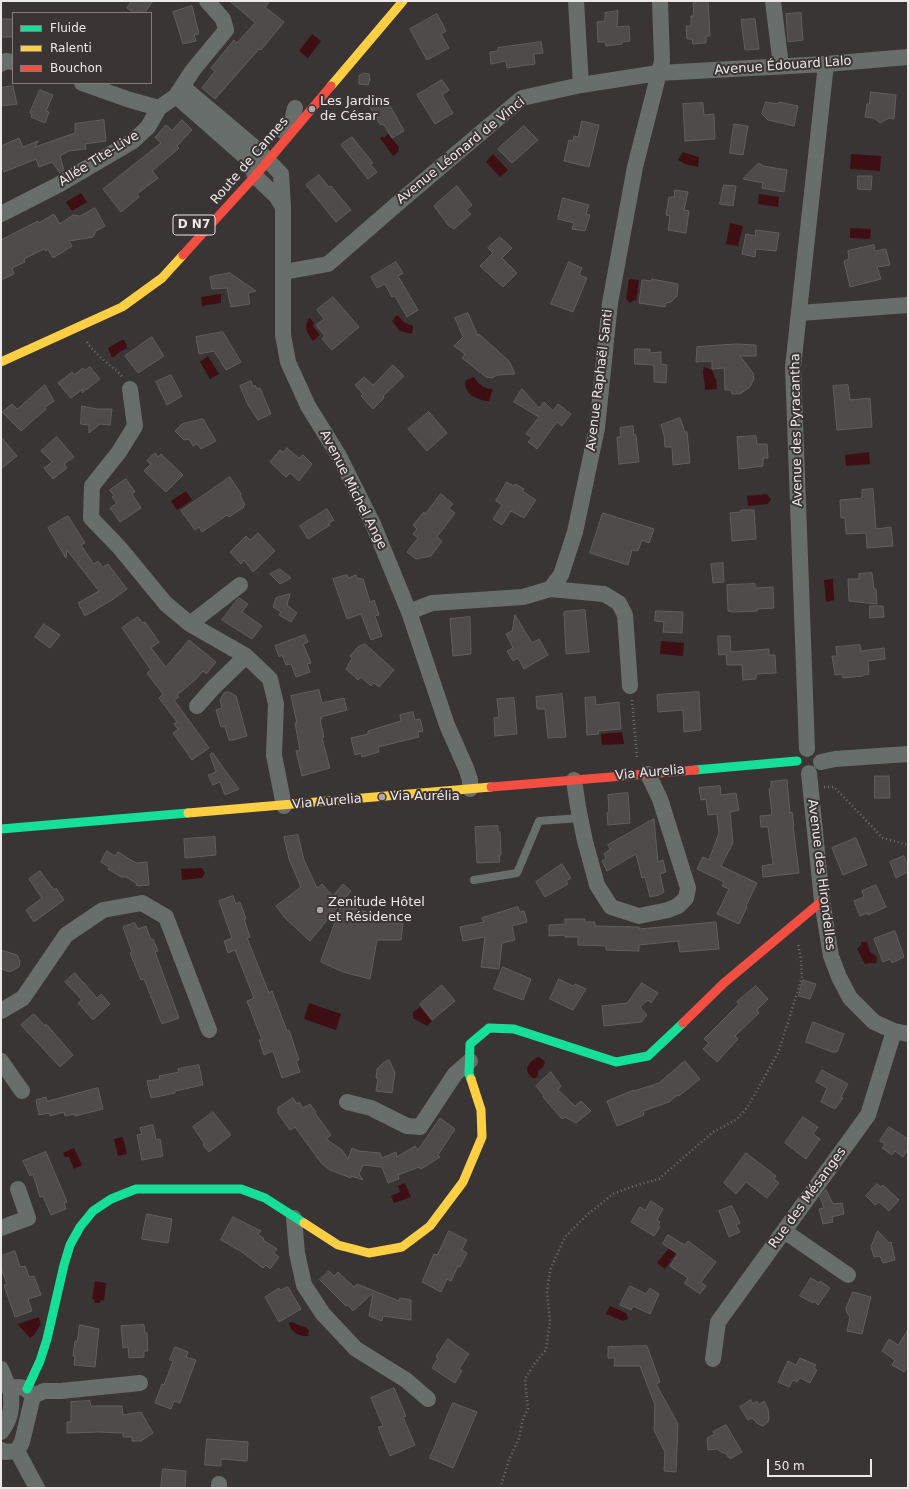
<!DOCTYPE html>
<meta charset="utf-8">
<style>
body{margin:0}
#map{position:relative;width:909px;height:1489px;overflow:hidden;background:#3a3535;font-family:"DejaVu Sans",sans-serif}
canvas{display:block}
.frame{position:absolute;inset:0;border:2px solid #ece8e7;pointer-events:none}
.legend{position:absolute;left:12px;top:12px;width:140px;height:72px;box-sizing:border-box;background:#3b3434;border:1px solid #827c7c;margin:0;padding:5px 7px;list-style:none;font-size:12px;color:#ece8e7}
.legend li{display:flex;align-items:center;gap:8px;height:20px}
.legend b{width:20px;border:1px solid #827c7c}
.scale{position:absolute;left:767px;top:1459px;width:105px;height:18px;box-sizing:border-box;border:2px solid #ece8e7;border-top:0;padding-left:5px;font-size:12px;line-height:14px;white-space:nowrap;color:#ece8e7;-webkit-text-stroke:3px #3b3434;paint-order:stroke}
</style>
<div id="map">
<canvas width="909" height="1489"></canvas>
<div class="frame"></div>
<ul class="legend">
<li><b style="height:5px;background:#16e098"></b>Fluide</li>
<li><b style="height:5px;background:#ffcf43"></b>Ralenti</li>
<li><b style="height:5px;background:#f24e42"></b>Bouchon</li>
</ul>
<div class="scale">50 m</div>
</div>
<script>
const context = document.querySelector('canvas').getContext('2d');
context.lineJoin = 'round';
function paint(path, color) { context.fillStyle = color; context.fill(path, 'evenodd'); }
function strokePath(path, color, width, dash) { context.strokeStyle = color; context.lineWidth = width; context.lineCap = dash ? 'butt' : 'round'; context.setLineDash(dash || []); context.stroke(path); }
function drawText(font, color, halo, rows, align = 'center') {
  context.font = font + ' "DejaVu Sans",sans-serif'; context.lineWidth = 4; context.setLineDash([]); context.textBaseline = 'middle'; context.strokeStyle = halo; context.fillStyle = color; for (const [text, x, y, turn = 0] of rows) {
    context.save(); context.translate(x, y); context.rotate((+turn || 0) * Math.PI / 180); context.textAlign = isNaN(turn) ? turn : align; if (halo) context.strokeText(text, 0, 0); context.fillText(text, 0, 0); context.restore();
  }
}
paint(new Path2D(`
 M312 34 321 41 308 58 299 51Z
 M388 134 399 147 398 152 393 156 380 138 382 136 384 138Z
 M683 152 699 157 698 167 685 164 678 160Z
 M493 154 508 170 500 177 486 162Z
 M851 154 881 156 880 171 850 169Z
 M81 193 87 202 72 211 66 202Z
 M759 194 779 197 778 207 758 204Z
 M730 223 743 226 738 246 726 244Z
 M850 228 871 229 870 239 850 238Z
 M629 279 639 280 636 301 634 300 630 303 626 299Z
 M221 294V303L202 306 201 297Z
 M397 315 405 323 413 326 412 334 400 331 392 321Z
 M309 318H310L314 323 313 326 320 335 313 341C307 333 303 328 309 318Z
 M122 340H124L127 346V348L118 353 114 357H112L108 348Z
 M208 356 219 374 210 379 200 362Z
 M704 367 712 370 716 380 717 389 705 390C706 383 701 374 704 367Z
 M474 377C479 385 484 389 493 389L489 401C479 401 461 393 466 380Z
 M869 452 870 464 846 466 845 455Z
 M186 491 192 500 177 510 171 501Z
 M767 494 771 499 768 504 748 506 747 496Z
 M833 579 834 600 828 602 826 601 824 580Z
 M661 641 684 643 683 656 660 654Z
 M622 732 624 744 602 745 601 734Z
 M202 868 205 873 202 878 182 880 181 869Z
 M861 942H867L870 952 877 957 876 963H870L865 964 857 949 861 945Z
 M309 1003 341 1014 336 1030 304 1019Z
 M420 1007 432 1021 427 1026 413 1018V1012Z
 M538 1057 542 1059 545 1062 543 1067 538 1071V1075L536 1078H533C522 1071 528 1062 538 1057Z
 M123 1137 127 1154 118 1156 114 1139Z
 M74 1148 82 1165 74 1169 69 1157H65L63 1153Z
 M405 1183 411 1197 394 1203 391 1196 400 1192 398 1186Z
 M669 1248 676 1253 665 1269 657 1263Z
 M95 1281 106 1283 104 1301 101 1300 100 1303H95L94 1299H92Z
 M610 1306 626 1313 628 1319 623 1321 606 1314Z
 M39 1317 41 1324 34 1335 30 1338 19 1326 18 1324Z
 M292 1322 301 1326 306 1327 309 1331 308 1336C300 1337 290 1332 289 1323Z`), '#3d0f14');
const building = new Path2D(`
 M132 1H153L144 13H134L127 8Z
 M230 1H270L265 7 284 22 261 50 259 49 215 99 202 88 215 71 211 68 234 40 237 43 255 23Z
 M695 1H708L710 36H706V43L693 44 692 39H687L686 26H691V16H694L693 3H695Z
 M192 6 199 34 194 35 196 41 183 44 173 12Z
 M618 11 617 27 629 26 630 41 622 42V44L606 46 605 42H598L597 22 605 21V13Z
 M801 13 803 40 788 42 786 14Z
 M437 14 446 31 441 34 449 48 427 60 410 29Z
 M1 19H13V37H2Z
 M755 19 759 49 745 50 741 20Z
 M541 42 543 53 534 54 535 64 507 68 506 61 491 64 490 52 498 51V48Z
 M364 73 369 74 370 79 368 85 359 84V76Z
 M442 80 449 90 442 95 453 113 435 124 417 95Z
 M13 86 17 104 1 106V88Z
 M40 90 53 95 46 111 49 112 45 123 31 117 32 114 30 113Z
 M871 92 896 95 894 119 889 118 880 123 874 118 865 117 867 104H869Z
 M385 98 396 116 404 131 392 138 384 125 380 124 370 107Z
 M766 102 778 104 779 102 798 106 794 126 768 120 762 114Z
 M703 103 704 115 714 114 715 139 685 141 683 104Z
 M104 120 106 141 85 144 86 149 69 151 60 156 64 170 60 173 52 162 39 167 36 159 4 172 1 165V146L19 138 23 147 38 141 35 147 75 133V124Z
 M182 120 192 130 177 146 179 148 152 171 158 178 137 194 139 197 121 212 103 189 161 143 155 137 166 125 172 130Z
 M582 121 599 125 589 167 564 161 569 140 573 141 574 136 578 137Z
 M734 124 748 126 743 155 730 153Z
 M524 126 538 140 512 163 498 149Z
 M352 137 373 163 370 164 377 172 368 179 341 145Z
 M759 163 763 166 787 170 784 192 762 188 763 183 743 179Z
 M319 175 329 187 331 186 351 210 336 222 306 185Z
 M858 176H872L871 190 858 189Z
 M724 185 736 186 733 206 720 204Z
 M457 186 472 205 466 210 471 214 454 229 448 225 434 206Z
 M675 190 688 192 684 210 689 211 686 233 668 230 670 216 666 215 669 197H674Z
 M563 198 589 205 586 214 590 215 585 231 572 229 574 223 558 219Z
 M95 208 105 226 96 231 93 237 69 241 72 246 53 258 48 249 46 251 44 249 24 259 25 262 12 268 14 274 1 280V240L38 221 39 223 54 214 60 224 73 215 80 216Z
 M756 230 779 233 776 251 756 249 755 257 742 254 746 234 755 236Z
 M500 237 512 248 502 258 517 273 503 287 480 266 493 253 488 248Z
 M874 245 875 251 886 249 890 265 877 267 881 279 850 287 844 261 849 259 848 251Z
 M396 262 403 273 398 276 418 310 407 317 395 296 392 297 385 284 377 288 371 277Z
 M569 262 582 268 579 275 587 278 573 312 551 304Z
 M230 273 256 291 248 293 250 304 231 307 227 288 212 289 210 277Z
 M652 279 678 284 677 296 671 302 666 303 665 307 639 303 642 280 651 281Z
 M333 297 359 327 332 350 322 339 325 336 316 325 324 319 317 310Z
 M468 313 478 336 479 334 509 361 515 374 497 375 492 378 486 377 462 358 465 354 454 346 463 337 455 318Z
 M223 332 241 362 226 370 214 351 199 354 196 337Z
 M152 337 164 356 138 373 125 356Z
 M736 344 756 345V356H740L753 373 754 379 750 387 740 394H732L731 390H725L724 368 712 369V361L696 362 697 347Z
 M635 349H650V353L661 352V364L667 365 666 383 654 382V365L635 364Z
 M393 365 404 376 383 396 384 398 373 409 361 396 363 394 355 385 364 377 373 385Z
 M90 367 100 379 82 393 83 389 71 398 58 383 72 372 74 375 83 368 85 370Z
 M171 375 182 396 167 405 156 382Z
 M251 381 253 387 255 385 257 389 260 388 271 414 258 420 248 405 240 386Z
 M45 385 54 401 44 408 46 409 21 431 2 412 12 404 17 409Z
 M848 385 850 400 870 398 872 427 837 430 833 386Z
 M522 389 539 408 544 402 553 411 558 404 571 414 562 426 557 422 537 449 528 442 532 438 526 434 539 417 514 402Z
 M82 406 97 409H112L110 425 100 424 89 433V425L81 424Z
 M429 412 447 433 427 451 408 429Z
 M680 418 685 432H687L690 463 673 465 672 447H665L664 435 661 425Z
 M203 419 216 441 201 449 197 444 193 446 189 439 184 440 175 431 182 424Z
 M633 426 634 435H636L639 462 619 464 617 437H621L620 428Z
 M756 436 757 444H767L768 458H763V466L739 469 737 437Z
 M1 437 17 456 1 469Z
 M57 437 74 457 64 464 67 468 53 479 44 468 52 462 41 451Z
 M287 448 299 458 303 455 312 464 299 481 290 473 286 477 270 462 280 450 283 452Z
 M155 453 158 457 161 454 183 475 166 492 144 471 151 464 147 461Z
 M230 477 241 494 240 495 245 505 243 506 244 507 229 517 227 515 202 532 199 527 195 530 181 511Z
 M126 479 135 492 132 494 141 508 120 522 110 508 117 503 112 497 114 496 110 490Z
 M507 482 514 486 515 484 524 489 522 491 536 500 524 518 511 511 502 525 493 519 502 505 496 501Z
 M873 489 876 529 891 527 893 546 867 548 866 533 846 534 845 518H841L840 500 862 498V490Z
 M441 494 453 504 449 508 455 513 437 537 442 541 431 556 416 559 407 552 418 538 413 534 417 529 413 525 424 512 425 514Z
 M327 509 334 520 328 524 330 525 308 539 300 526Z
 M741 510H754L756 539 732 541 730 513 741 512Z
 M603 513 654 529 649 543 642 540 638 551 632 550 628 565 590 553Z
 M68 516 85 543 81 545 94 564 98 561 103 567 108 564 127 589 115 598 85 616 78 603 99 591 67 550 66 558 48 528Z
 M258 533 275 551 253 572 244 560 241 564 230 552 246 536 250 540Z
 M723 563 724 582 713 583 711 564Z
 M280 569 291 578 280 584 270 574Z
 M872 573 874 589H876L877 604 849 601 848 579H859V574Z
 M347 575 348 578 356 575 357 578 363 579 370 602 374 600 379 615 375 616 382 636 371 640 361 614 347 619 333 579Z
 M755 584V588L773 587 774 608 757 609V611L733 612 728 611 727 585Z
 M290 594 287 605 297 613 291 622 279 615 281 612 273 607 276 598Z
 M239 598 248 604 242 612 262 626 252 639 222 620Z
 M870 606H883L884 617 870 618Z
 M585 610 589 652 566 654 564 612Z
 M656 611 683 612 682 633 663 632 664 622 655 621Z
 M515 615 532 643 539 639 548 655 524 669 518 658 513 661 507 651 513 648 506 634 512 631Z
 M138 617 143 623 145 622 159 642 151 648 166 667 189 640 216 662 206 674 203 671 196 679 177 695 179 697 174 700 209 748 192 760 173 733 178 729 174 724 177 722 159 698 163 694 147 673 151 670 122 628Z
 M470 617 471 654 453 656 450 619Z
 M44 624 60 635 50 648 35 637Z
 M305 635 308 642 303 644 311 663 307 664 310 672 296 677 291 664 286 665 282 655 279 657 275 646Z
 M718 636H730L731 652 769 649V655H775L776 673 756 674V679L743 680 742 665H727L726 654 719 655Z
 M365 644 394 670 379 687 374 683 371 686 361 677 358 680 346 669 352 658 350 656 358 647Z
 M860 645 861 651 884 648 885 659 868 661 869 674 863 675V676L843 678 842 674 835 675 832 656H837L836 647Z
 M319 690 322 703 344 698 347 710 321 717 322 719H320L324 737 322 738 330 768 302 776 296 751 300 750 295 723H297L291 696Z
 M229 692 236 696 247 736 233 740H229L225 726 221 727 216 710 222 708 220 700 224 693Z
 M699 692 701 730 684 732 683 710 658 712 657 695Z
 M562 694 566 737 548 738 545 709H537L536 697Z
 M595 697 596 705 619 702 621 729 598 731 599 734 587 735 585 698Z
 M514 698 517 734 495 736 494 718 499 717 497 699Z
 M413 712 415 720 420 719 423 731 418 732 419 737 378 747 379 752 362 757 361 753 355 755 351 738 368 734V731L401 721 400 715Z
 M213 753 224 769 239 789 225 795 220 782 213 785 208 775 216 772 210 755Z
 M875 776H889L890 798H875Z
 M787 780 790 813 792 812 794 826H793L799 873 763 877 762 866 773 864 768 827H761L760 816 772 815 769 789 771 788V782Z
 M720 786 721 795 736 793 739 810 730 812 733 843 721 866 757 883 746 906 747 907 739 924 717 914 729 889 722 886 724 882 697 869 703 857 709 860 719 833 717 814 708 815 706 799 701 800 699 788Z
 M628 793 630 823 608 825 607 813 609 812 608 795Z
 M654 819 658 862 663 860 666 872 660 874 664 892 659 895 650 897 645 877 642 878 636 854 607 871 602 861 606 858 604 854 610 849 608 845Z
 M498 826V832H500L501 855H499L500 862 477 863 475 827Z
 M298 835 304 860 317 888 322 884 333 896 343 884 351 891 310 941 286 919 276 906 301 887 289 859 284 837Z
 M215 837 216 855 185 858 184 839Z
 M856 838 867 865 843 875 832 848Z
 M107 851 115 856 118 852 136 863 147 862 149 885 137 886 136 883 126 877H121L108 869 109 867 101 862Z
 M904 856 908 866V872L896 878 890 862Z
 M562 864 571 878 566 881 568 884 545 897 536 882Z
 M40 871 54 890 56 888 64 900 34 922 26 910 42 898 29 879Z
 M876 885 886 907 868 915 867 913 860 916 854 901 864 897 862 891Z
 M233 896 236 904 240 902 246 919H244L250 937 247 938 269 993 272 991 287 1031 289 1030 299 1060 296 1061 300 1072 282 1078 273 1051 264 1055 259 1040H262L247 1001 254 998 235 950 228 953 224 941 232 938 219 901Z
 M342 904 375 915 374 919 386 922 403 924 401 940H377L370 979 343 972 321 962Z
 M518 907 520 912 524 911 527 922 512 926 515 940 502 943 499 969 481 967 485 937 463 941 460 927 484 922 482 918Z
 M565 919H585V922H595V926L639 927V929L716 922 719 949 680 952 678 941 639 945V951L606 950V946L578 945V937H565V935L549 936V925L565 924Z
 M135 923 138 929 146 926 151 940 153 939 158 951 155 952 179 1018 162 1024 144 979 141 980 130 953 132 952 123 927Z
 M895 931 904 957 892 963 890 959 883 962 874 939Z
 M1 950 17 955 20 961 19 967 10 972 1 969Z
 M503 967 531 979 523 1000 494 989Z
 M75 973 97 998 101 994 110 1004 93 1020 78 1003 82 1000 65 982Z
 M559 979 573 986 575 984 586 989 573 1010 550 999Z
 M803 980 816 984 810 999 799 996Z
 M642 983 658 993 651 1003 648 1000 640 1007 647 1015 641 1022 604 1026 602 1006 627 1003Z
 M442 985 455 1001 432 1020 420 1004Z
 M756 986 768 999 757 1010 759 1013 735 1036 738 1039 717 1062 703 1049 709 1043 704 1039 739 1004 737 1002Z
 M34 1014 45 1026 46 1024 73 1055 60 1067 21 1025Z
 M813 1022 844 1034 837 1052H832L806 1042Z
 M389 1060 395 1072 392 1093 376 1091 378 1079 376 1078 377 1069 383 1063Z
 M685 1061 700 1079 680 1095 676 1096 669 1102 643 1111 644 1115 617 1126 607 1101 634 1090V1091L659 1083Z
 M199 1065 203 1085 175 1091V1093L151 1098 147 1081 160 1079 159 1076 179 1072 178 1069Z
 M822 1070 848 1084 841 1097 843 1098 835 1109 821 1102 827 1088 816 1082Z
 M551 1072 561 1086 558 1090 575 1106 581 1101 591 1111 576 1123 565 1117 562 1119 543 1097 544 1096 536 1086Z
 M98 1088 103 1109 75 1116 74 1114 65 1116 64 1112 50 1116 49 1113 39 1115 36 1100 46 1097 47 1101Z
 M293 1098 297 1104 299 1102 303 1108 310 1104 316 1112 315 1113 331 1135 326 1139 342 1150 348 1159 352 1148 359 1151 380 1153 382 1158 396 1152 397 1157 415 1146 418 1150 440 1118 455 1129 438 1155 440 1157 421 1169 419 1167 398 1175 399 1179 388 1183 382 1167 363 1165 359 1174 363 1180 351 1176V1178L330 1170 322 1164 295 1127 290 1130 278 1113V1108Z
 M213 1112 231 1135 209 1152 203 1145 204 1143 193 1127Z
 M803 1117 818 1127 813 1134 820 1139 806 1159 785 1143Z
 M153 1125 156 1140 160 1139 163 1156 142 1160 137 1135 142 1134 140 1128Z
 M889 1127 908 1139V1149L903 1157 895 1151 892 1155 882 1148 885 1144 880 1141Z
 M46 1152 67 1202 64 1203 66 1209 51 1215 43 1196 40 1197 33 1174 30 1176 23 1161Z
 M746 1153 776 1176 774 1179 779 1183 767 1198 746 1182 736 1194 724 1183Z
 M877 1184 881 1187 883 1185 899 1200 889 1211 879 1202 875 1205 866 1196Z
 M826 1190 833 1204 842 1203 844 1214 832 1217 833 1222 823 1224 819 1209 824 1208 820 1197Z
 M651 1201 663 1209 657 1220 660 1222 658 1226 660 1227 654 1236 631 1222 640 1207 645 1210Z
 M732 1206 740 1223 736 1225 740 1232 729 1237 719 1211Z
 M147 1214 172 1219 168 1243 142 1239Z
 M233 1217 261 1231 258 1234 264 1239 263 1240 277 1249 274 1253 279 1257 270 1269 266 1265 263 1268 242 1252 221 1240Z
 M449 1231 467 1240 462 1250 467 1253 460 1267 458 1266 451 1281 447 1279 441 1292 422 1282 434 1254 437 1255Z
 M878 1231 889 1243 891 1242 895 1260 883 1263 880 1256 874 1257 871 1247Z
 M668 1235 685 1245 688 1241 716 1262 701 1282 706 1286 700 1294 684 1283 688 1278 670 1266 678 1254 663 1244Z
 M15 1251 20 1267 25 1266 29 1277 34 1276 41 1295 28 1299 32 1311 15 1317 4 1285 7 1284 1 1268V1256Z
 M329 1271 334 1276 338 1272 354 1287 357 1284 399 1301 400 1298 411 1300V1320L383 1316 382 1321 369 1316 373 1293 353 1311 348 1305 346 1306 320 1280Z
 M811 1278 819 1283 820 1281 830 1288 818 1305 814 1301 813 1303 800 1296Z
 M630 1286 646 1294 650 1288 659 1294 650 1314 633 1306 631 1310 620 1305Z
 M288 1287 301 1309 279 1322 265 1297 279 1288 280 1290Z
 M853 1292 871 1297 862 1334 847 1331 850 1317 847 1313 846 1309Z
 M80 1325 99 1329 95 1367 74 1365 75 1356H73L75 1341H77Z
 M144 1325 145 1333H147L148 1351H144V1357L129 1358 128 1347 123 1348 121 1326Z
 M908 1330V1366L904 1372 892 1365 895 1360 882 1351 889 1339 898 1345Z
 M448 1339 469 1354 459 1369 462 1371 455 1383 432 1368 438 1358 436 1357Z
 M647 1346 660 1382 656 1384 678 1424 676 1472 664 1471 665 1452 654 1430 655 1405 640 1366H614L615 1358H608V1347Z
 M175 1347 188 1352 186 1357 196 1360 180 1403 174 1401 171 1409 155 1403 162 1384 164 1385 173 1361 170 1360Z
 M800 1358 816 1365 814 1368 817 1370 810 1383 800 1378 797 1382 793 1380 789 1387 778 1382 788 1361 796 1365Z
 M394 1388 406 1416 403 1417 415 1445 390 1456 378 1427 383 1426 371 1398Z
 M751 1400 753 1404 757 1401 759 1405 764 1401 768 1409 769 1419 768 1422 763 1426 758 1424 752 1418 748 1420 740 1407Z
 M90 1401 91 1406H122L123 1415 141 1412 153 1433 141 1441H132V1437H123V1433L98 1432 67 1433V1422H71V1402Z
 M453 1403 477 1412 453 1468 430 1458Z
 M726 1425 742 1452 730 1459 726 1454 721 1452 717 1449 708 1450 707 1438 715 1434 713 1432Z
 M207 1439 248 1442 247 1461 221 1459V1466L205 1465Z
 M163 1469 186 1471 185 1488H161Z`);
paint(building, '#4f4b4b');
strokePath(building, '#625e5e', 1);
strokePath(new Path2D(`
 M87 342C92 350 99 356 106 362 114 370 115 367 123 378
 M632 700 637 757
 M824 787H834L883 838 908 845
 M500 1488 509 1460 519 1438 523 1419 528 1409 525 1379 535 1363 546 1350 550 1322 547 1291 550 1270 565 1237 587 1215 613 1194 631 1187 659 1179 713 1132 736 1120 747 1108 778 1053 789 1019 802 977 801 960 798 943`), '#6f7170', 2.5, [1, 3]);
strokePath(new Path2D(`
 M474 880 517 873 539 821 580 818`), '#686e6b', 8);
strokePath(new Path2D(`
 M576 1 581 85
 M773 1 781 66
 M1 64 6 61 13 62
 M82 83 130 100 159 108
 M183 87 259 151 281 174 283 207V335L288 362 308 406 339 456 373 524 409 612 447 725 466 768 470 780V789
 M176 96 250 161 255 176 276 196 283 207
 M283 131 292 121 295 108
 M1 214 58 185 133 141 148 127 159 108 176 96 193 70 226 30 223 19 207 1
 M284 272 328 264 404 198 522 98 581 85 658 73 826 64 908 57
 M800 313 908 305
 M130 389 135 426 119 452 92 486 91 518 119 547 166 604 190 624 246 656 270 679 276 704 274 755 284 806
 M550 589 604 594 619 603 625 615 630 686
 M409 612 432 603 523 597 550 589 561 575 575 532 597 428 610 303 635 167 662 61 660 1
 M190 624 240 585
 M197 706 214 687 246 656
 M807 749 793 367 826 64
 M821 762 835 759 908 754
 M809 773 822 901 831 956 839 977 850 998 874 1022 894 1031 908 1034
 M574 780 578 807 585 841 597 885 611 907 639 916 668 910 678 906 686 898 688 888 660 799 648 774
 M1 1011 23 998 66 935 103 910 142 903 166 917 209 1030
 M1 1061 22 1091
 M347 1102 371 1108 407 1126 420 1127 455 1074 470 1061
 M294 1218 297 1253 304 1285 323 1314 356 1349 406 1380 428 1399
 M1 1228 28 1218 18 1189
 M784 1231 848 1275
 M713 1359 718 1322 868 1115 894 1031
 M1 1369 11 1393
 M33 1396 44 1391H61L140 1383
 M1 1432C6 1426 10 1416 11 1408 12 1401 10 1395 12 1388 22 1385 26 1388 33 1396L22 1442 17 1451 4 1452 1 1450
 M17 1451 37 1488
 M219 1488V1484`), '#686e6b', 16);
strokePath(new Path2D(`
 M695 770 797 761
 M1 829 188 813
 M471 1079 469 1074 470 1044 489 1028 514 1029 616 1062 648 1056 683 1023
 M27 1389 40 1361 47 1339 64 1265 70 1245 80 1227 93 1211 111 1199 136 1189H241L265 1198 304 1223`), '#16e098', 9);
strokePath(new Path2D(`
 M331 86 403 1
 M1 362 122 307 162 278 183 255
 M188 813 491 787
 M304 1223 338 1245 369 1253 402 1247 430 1226 463 1182 482 1137 481 1110 471 1079`), '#ffcf43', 9);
strokePath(new Path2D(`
 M183 255 255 176 331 86
 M491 787 695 770
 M683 1023 724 983 822 901`), '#f24e42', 9);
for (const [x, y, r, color] of [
 [312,109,4,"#aea9a9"],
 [382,797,4,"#aea9a9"],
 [320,910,4,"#aea9a9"]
]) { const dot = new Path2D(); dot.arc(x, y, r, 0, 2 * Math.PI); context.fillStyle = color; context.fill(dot); strokePath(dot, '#3b3434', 1.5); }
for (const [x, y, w] of [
 [194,225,42]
]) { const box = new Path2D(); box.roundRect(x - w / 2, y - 10, w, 20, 3); context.fillStyle = '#3b3434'; context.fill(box); strokePath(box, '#ece8e7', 1); }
drawText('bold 12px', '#ece8e7', null, [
 ["D N7",194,225]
]);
drawText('13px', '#ece8e7', '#3b3434', [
 ["Avenue Édouard Lalo",783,66,-4],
 ["Avenue Léonard de Vinci",461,151,-39],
 ["Allée Tite-Live",99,159,-32],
 ["Route de Cannes",250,161,-49],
 ["Avenue Raphaël Santi",600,380,-83],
 ["Avenue des Pyracantha",797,430,-91],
 ["Avenue Michel Ange",353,490,63],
 ["Via Aurelia",650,773,-5],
 ["Via Aurelia",327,802,-5],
 ["Avenue des Hirondelles",821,875,83],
 ["Rue des Mésanges",808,1198,-54]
]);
drawText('13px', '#ece8e7', '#3b3434', [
 ["Les Jardins",320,102],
 ["de César",320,117],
 ["Via Aurélia",390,797],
 ["Zenitude Hôtel",328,903],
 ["et Résidence",328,918]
], 'left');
</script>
